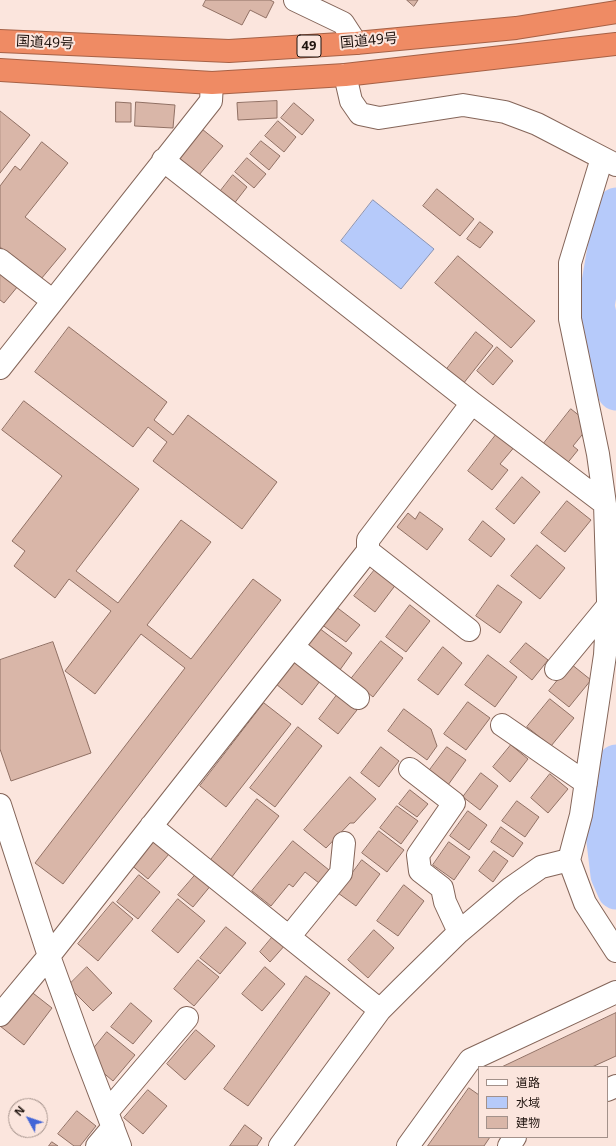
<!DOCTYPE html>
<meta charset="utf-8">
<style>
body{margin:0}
#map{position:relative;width:616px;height:1146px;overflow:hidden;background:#fbe5dd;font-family:"Noto Sans","Noto Sans JP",sans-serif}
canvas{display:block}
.legend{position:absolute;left:478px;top:1066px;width:130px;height:72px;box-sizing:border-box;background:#fbe5dd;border:1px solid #a3918a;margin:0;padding:5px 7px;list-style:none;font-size:12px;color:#1f130e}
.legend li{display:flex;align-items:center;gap:8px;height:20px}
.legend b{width:20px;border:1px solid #a3918a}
.north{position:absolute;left:8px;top:1098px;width:40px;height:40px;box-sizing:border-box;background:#fbe5dd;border:1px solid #a3918a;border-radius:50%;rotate:310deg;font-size:11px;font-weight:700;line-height:16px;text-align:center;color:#1f130e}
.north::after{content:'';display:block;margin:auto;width:14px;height:18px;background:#4365d7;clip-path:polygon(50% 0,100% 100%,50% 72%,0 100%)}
</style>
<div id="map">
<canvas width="616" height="1146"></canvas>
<ul class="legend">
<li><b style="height:5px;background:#fff"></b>道路</li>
<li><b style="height:11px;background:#b6cafa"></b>水域</li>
<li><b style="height:11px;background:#d9b6a8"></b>建物</li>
</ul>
<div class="north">N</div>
</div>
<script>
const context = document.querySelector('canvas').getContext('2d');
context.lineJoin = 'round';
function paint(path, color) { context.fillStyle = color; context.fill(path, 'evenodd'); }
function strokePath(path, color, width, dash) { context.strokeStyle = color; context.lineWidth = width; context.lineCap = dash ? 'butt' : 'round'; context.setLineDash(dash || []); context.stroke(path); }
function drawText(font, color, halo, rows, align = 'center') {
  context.font = font + ' "Noto Sans","Noto Sans JP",sans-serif'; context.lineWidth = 4; context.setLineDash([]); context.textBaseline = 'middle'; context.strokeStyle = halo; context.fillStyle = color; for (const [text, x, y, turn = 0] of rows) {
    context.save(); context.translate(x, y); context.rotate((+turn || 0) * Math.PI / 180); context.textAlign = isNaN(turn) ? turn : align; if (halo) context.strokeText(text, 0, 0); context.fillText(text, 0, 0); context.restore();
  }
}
const water = new Path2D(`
 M373 200 434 249 401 289 341 241Z`);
paint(water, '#b6cafa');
strokePath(water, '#8993b3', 1);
strokePath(new Path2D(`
 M616 206 609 231 596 306 616 392
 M616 763 604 833 609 875 616 891`), '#b6cafa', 37);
const building = new Path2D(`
 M206 0H270L274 2 266 18 250 10 242 25 203 6Z
 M407 0H418L414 6Z
 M277 101V118L238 120 237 103Z
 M116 102 131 103V122H116Z
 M136 102 175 105 173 128 135 126Z
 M294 103 314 120 302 135 281 118Z
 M0 111 30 135 0 173Z
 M278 121 296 137 284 152 265 136Z
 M202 129 223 146 199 175 178 157Z
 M261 141 280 156 269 170 250 154Z
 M42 142 68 163 25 217 66 249 41 279 0 247V186L15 166 20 170Z
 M247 158 266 174 254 188 235 172Z
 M233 175 247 187 233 205 219 193Z
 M437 189 474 219 460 236 423 206Z
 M480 222 493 232 480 248 467 239Z
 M458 256 535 321 511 348 435 283Z
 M0 272 18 286 4 303 0 300Z
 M69 327 167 402 154 420 173 435 188 415 277 482 242 529 153 461 167 442 148 427 133 447 35 372Z
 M476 332 493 346 463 384 446 370Z
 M497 347 513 361 493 385 477 371Z
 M24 401 139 489 76 571 118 603 181 520 211 542 147 625 191 659 253 579 281 600 63 884 35 863 185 668 141 634 95 694 65 671 111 611 69 579 55 598 14 566 25 551 12 541 62 476 2 430Z
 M571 409 586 421V430L573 446 578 450 565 466 541 447Z
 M499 431 516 445 500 464 508 470 492 490 468 471Z
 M522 477 540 492 514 524 496 509Z
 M567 501 591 520 565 552 541 533Z
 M420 512 443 529 427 550 397 527 408 513 415 519Z
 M483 521 505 539 491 557 469 540Z
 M537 545 565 568 540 599 511 576Z
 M377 567 397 583 375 612 354 596Z
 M498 585 522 602 500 633 476 616Z
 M410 605 430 621 406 652 386 637Z
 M335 606 360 625 346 642 321 624Z
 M319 628 352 653 337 674 303 648Z
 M381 641 403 658 373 697 351 679Z
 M53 642 91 753 11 781 0 749V660Z
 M526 643 548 660 532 680 510 662Z
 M443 647 462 663 438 695 418 680Z
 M488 655 517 677 495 707 465 685Z
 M294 661 320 681 302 705 276 684Z
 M571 664 591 680 569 707 549 691Z
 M337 695 357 710 338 734 319 719Z
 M550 699 574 718 551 746 527 727Z
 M468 702 490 718 466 750 444 734Z
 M264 703 291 724 226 807 200 786Z
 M404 709 431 729 437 746 427 760 388 731Z
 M298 727 322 746 275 807 250 788Z
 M511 745 528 759 510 782 493 767Z
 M381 747 399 761 379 787 361 773Z
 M447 747 466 760 448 785 429 771Z
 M481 773 498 786 480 810 463 797Z
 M550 774 568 789 548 813 531 798Z
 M350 777 376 799 354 823H350L326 848 304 830Z
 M410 790 428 804 417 817 399 804Z
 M257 799 279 816 231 878 210 861Z
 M517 801 539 817 525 837 502 821Z
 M397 806 418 821 401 844 380 828Z
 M468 811 487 825 469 850 450 836Z
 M501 827 523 843 513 857 491 842Z
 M379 831 404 850 387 872 362 853Z
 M150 838 169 854 148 879 129 863Z
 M293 841 329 870 319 883 305 872 293 887 289 884 271 906 252 891Z
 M449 842 470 857 454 880 433 865Z
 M494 851 508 861 493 882 479 871Z
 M362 860 380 874 356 906 338 893Z
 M197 873 212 884 193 907 178 895Z
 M139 875 160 892 138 919 117 902Z
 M404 885 424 901 398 936 377 921Z
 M178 899 205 921 178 953 152 931Z
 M113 902 133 919 98 961 78 944Z
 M226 927 246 943 220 974 200 958Z
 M374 930 394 948 368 978 348 960Z
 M275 934 286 944 270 962 260 952Z
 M198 960 219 977 194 1006 174 989Z
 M87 967 112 993 93 1011 68 986Z
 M265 967 285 984 262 1011 242 994Z
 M306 976 330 993 248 1106 224 1089Z
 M29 990 52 1008 24 1045 0 1026Z
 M131 1003 152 1021 133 1044 111 1027Z
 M616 1013V1056L592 1067H502Z
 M196 1030 215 1046 185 1080 167 1064Z
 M107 1032 135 1055 113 1081 100 1070 94 1048Z
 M469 1088 479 1095V1137H490L484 1146H428Z
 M148 1090 167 1106 143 1134 124 1118Z
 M77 1111 96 1126 80 1146H74L58 1134Z
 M245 1125 262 1138 257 1146H230Z
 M52 1142 58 1146H49Z`);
paint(building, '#d9b6a8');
strokePath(building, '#907064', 1);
const minor = new Path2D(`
 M295 0 343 23 356 43
 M345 75 351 101 360 114 379 118 463 105 505 112 537 124 616 165
 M602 158 570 263V319L598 454 605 504 608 601 605 655 581 815 569 860 585 903 616 951
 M163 160 472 403 605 504
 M0 260 53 301
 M0 368 211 101 212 83
 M368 551 469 630
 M293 647 358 698
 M556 669 607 607
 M502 725 586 783
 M410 769 454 803 418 855 420 871 442 888 445 902 459 932
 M0 805 49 956 82 1047 120 1146
 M151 826 380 1010
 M289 937 341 873 344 843
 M0 1015 49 956 368 551V540L472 403
 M607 1090 616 1086
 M107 1112 187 1018
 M97 1146 113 1127
 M280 1146 380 1010 402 988 459 932 511 888 541 867 569 860
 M408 1146 470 1060 616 992
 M509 1146 515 1137`);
const highway = new Path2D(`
 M0 41 229 51 356 43 516 28 616 12
 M0 70 212 83 345 75 616 44`);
strokePath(minor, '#846559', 24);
strokePath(highway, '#a66146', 24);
strokePath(minor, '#fff', 22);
strokePath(highway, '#ef8b64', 22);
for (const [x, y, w] of [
 [309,46,24]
]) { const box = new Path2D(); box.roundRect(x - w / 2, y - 11, w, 22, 3); context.fillStyle = '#fbe5dd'; context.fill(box); strokePath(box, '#1f130e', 1); }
drawText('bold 13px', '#1f130e', null, [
 ["49",309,46]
]);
drawText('14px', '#1f130e', '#fbe5dd', [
 ["国道49号",369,41,-5],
 ["国道49号",45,43,3]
]);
</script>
